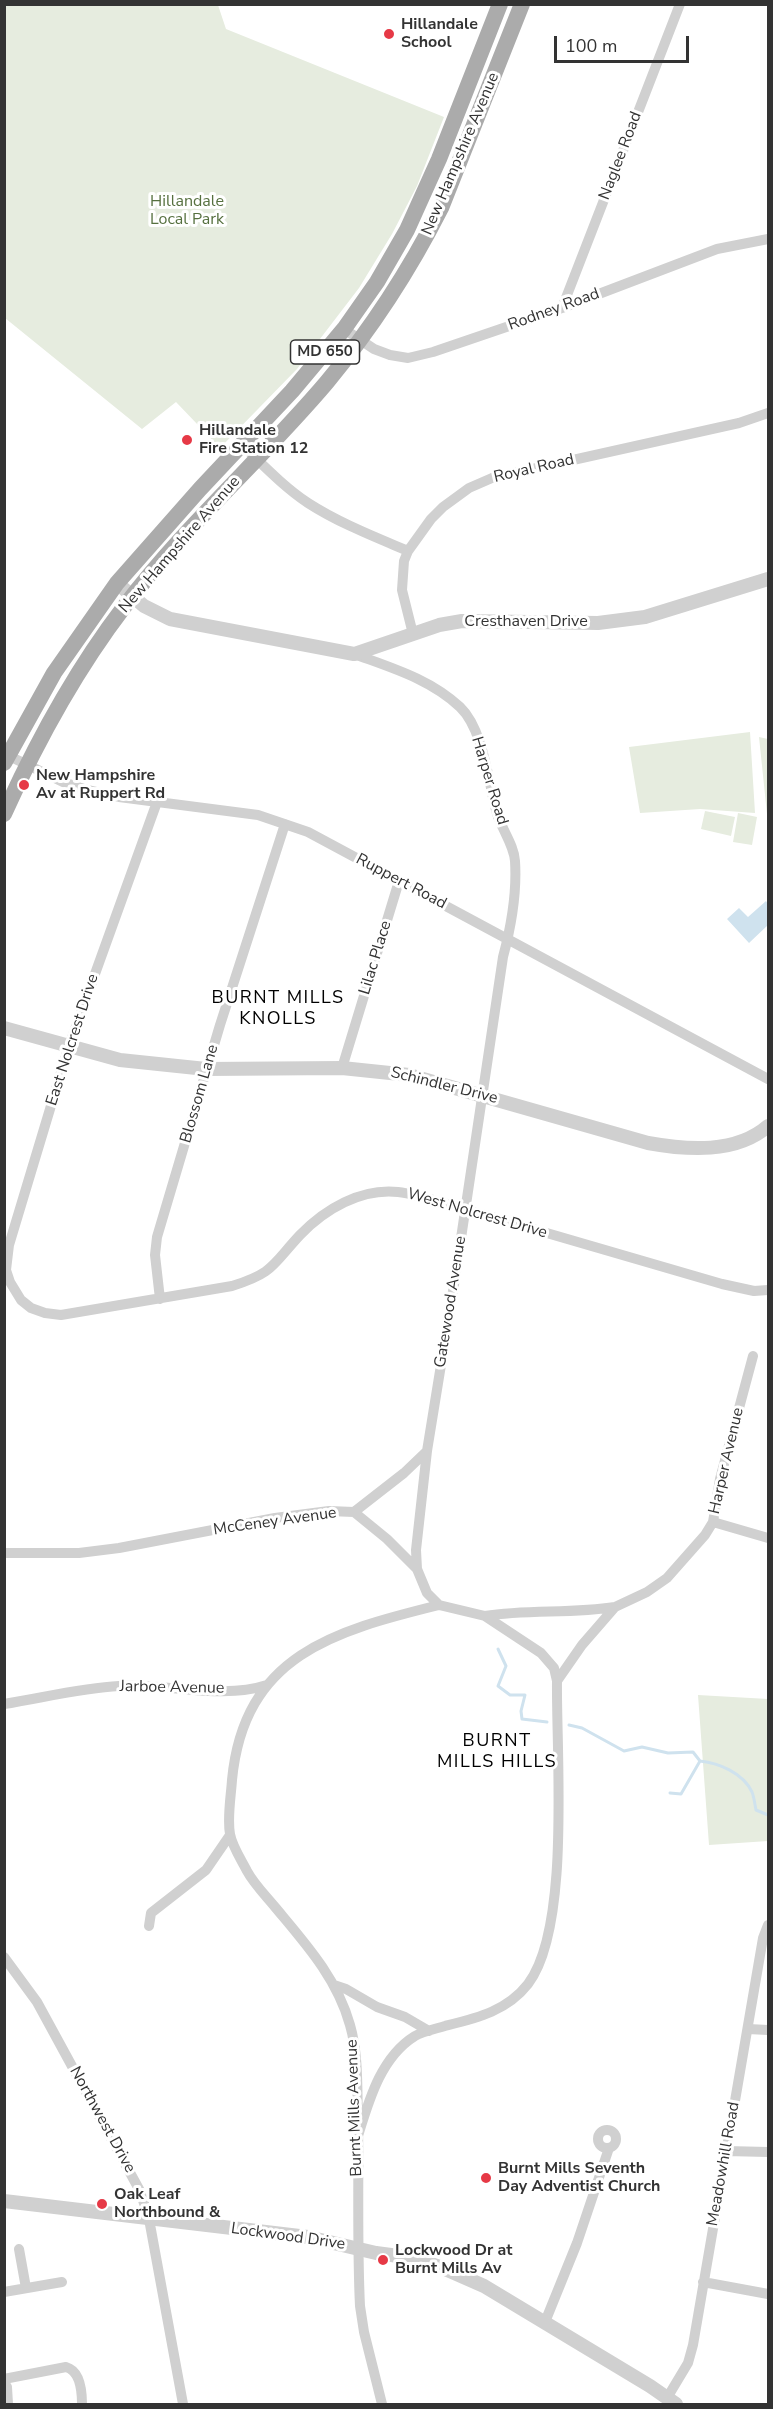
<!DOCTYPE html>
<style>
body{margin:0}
#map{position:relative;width:773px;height:2409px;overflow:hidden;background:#fff;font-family:"Nunito Sans",sans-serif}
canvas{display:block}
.frame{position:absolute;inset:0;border:6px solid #333;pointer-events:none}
.scale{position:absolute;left:554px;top:36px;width:135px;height:27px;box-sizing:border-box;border:3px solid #333;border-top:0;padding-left:8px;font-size:18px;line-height:21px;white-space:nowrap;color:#333;-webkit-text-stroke:4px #fff;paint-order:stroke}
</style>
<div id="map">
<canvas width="773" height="2409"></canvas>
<div class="frame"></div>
<div class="scale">100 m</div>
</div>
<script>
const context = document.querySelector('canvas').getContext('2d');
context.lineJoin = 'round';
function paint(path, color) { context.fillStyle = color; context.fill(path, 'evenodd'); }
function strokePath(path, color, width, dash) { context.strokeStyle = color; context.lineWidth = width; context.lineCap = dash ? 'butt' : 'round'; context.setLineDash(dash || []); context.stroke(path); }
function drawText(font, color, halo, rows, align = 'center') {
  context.font = font + ' "Nunito Sans",sans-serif'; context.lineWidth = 6; context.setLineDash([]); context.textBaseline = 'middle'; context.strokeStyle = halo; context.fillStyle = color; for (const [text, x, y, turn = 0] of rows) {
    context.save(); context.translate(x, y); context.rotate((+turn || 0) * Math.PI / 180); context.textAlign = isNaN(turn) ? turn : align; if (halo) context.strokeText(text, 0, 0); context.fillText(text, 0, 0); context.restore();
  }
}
paint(new Path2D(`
 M4 5H218L226 29 444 117 417 186 392 234 359 288 297 369 220 448 176 402 142 429 5 318Z
 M750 732 755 813 700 809 640 813 629 747Z
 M759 737 768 739V814H767Z
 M705 811 735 817 731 836 701 829Z
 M738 813 757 817 752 845 733 842Z
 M698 1695 768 1699V1841L709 1845Z`), '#e6ecdf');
paint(new Path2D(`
 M766 901 768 904V925L749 943 727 919 739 908 748 917Z`), '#cfe2ee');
strokePath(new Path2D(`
 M498 1649 506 1666 498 1686 510 1695H525L521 1711 522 1719 547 1722
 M569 1725 582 1728 624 1751 642 1747 668 1753 693 1752 700 1761C719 1763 743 1773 752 1792 754 1797 755 1805 756 1810L768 1815
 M670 1793 681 1794 700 1761`), '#cfe2ee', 3);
strokePath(new Path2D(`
 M562 308 680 4
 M344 329 374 349 390 355 408 358 433 352 562 308 717 249 768 239
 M242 445C263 465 284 487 308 503 339 523 375 537 408 551
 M413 634 402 590 404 561 408 551 431 519 443 507 469 488 492 478 739 423 768 413
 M354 654C392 668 430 679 460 707 483 729 488 780 496 810 500 827 514 844 515 861 517 892 511 927 503 957L454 1285 427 1451 416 1550 417 1569
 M9 756 63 782 84 789 119 797 258 815 308 832 768 1079
 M157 802 69 1046 9 1245 6 1270 10 1282 21 1300 31 1308 45 1313 61 1315 232 1286C274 1273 272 1265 300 1235 325 1209 361 1188 398 1192 409 1193 420 1197 430 1199L722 1284 754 1291 768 1290
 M342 1068 399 881
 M160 1299 155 1255 157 1237 220 1025 285 824
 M354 1512 404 1473 427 1451
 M713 1522 768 1538
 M4 1553H79L119 1548 275 1518 329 1511 354 1512 387 1539 417 1569 427 1593 439 1605 485 1616 541 1653 554 1668 557 1681C556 1753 571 1928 528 1984 507 2011 477 2018 445 2026 435 2029 424 2031 415 2036 381 2057 369 2100 358 2136
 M485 1616C528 1609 571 1614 615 1607
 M557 1681 582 1645 615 1607 647 1592 667 1578 705 1535 713 1522 720 1479 753 1356
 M4 1704C42 1698 81 1688 119 1686 167 1683 221 1700 267 1685
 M149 1926 151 1913 206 1870 230 1835
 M4 1957 37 2002 140 2191 149 2219 183 2404
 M334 1985 346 1989 377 2007 405 2017 429 2031
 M748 2029 768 2030
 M598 2139a9 9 0 1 1 18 0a9 9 0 1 1-18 0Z
 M726 2151 768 2152
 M19 2249 26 2288
 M703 2282 768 2294
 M4 2292 62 2282
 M545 2322 577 2243 609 2148
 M4 2379 66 2367C80 2371 82 2391 82 2404
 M4 2382 7 2387 8 2404
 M667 2398 688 2363 693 2345 763 1938 768 1925
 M382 2404 364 2332 360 2306C357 2245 359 2185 358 2124 357 2092 359 2056 350 2025 337 1978 305 1943 275 1907 266 1896 254 1884 247 1871 242 1861 232 1846 230 1834 227 1818 231 1796 232 1780 244 1655 334 1631 439 1605`), '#d0d0d0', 10);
strokePath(new Path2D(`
 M117 583 144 606 170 619 354 654 439 625 462 621 598 623 645 617 768 579
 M4 1028 120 1060 206 1069 342 1068 409 1075 648 1143C687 1150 736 1154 768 1126
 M4 2201 308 2237 376 2253 414 2258
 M406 2255 443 2268 484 2286 650 2386 676 2404`), '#d0d0d0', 14);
strokePath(new Path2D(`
 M4 763 54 673 117 583 200 489 292 391 344 329 377 282 407 230 439 159 500 4
 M4 814C37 741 75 671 124 607 185 526 262 459 327 382 372 328 409 271 441 208L522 4`), '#ababab', 16);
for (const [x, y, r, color] of [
 [389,34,6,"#e63946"],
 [187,440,6,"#e63946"],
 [24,785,6,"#e63946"],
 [486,2178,6,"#e63946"],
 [102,2204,6,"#e63946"],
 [383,2260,6,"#e63946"]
]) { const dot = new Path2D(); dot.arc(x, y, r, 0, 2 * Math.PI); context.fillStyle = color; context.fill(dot); strokePath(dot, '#fff', 2); }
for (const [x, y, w] of [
 [325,352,69]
]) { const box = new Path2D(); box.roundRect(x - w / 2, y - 12, w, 24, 4.5); context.fillStyle = '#fff'; context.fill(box); strokePath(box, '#333', 1.5); }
drawText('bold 15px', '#333', null, [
 ["MD 650",325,352]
]);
drawText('bold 16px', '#333', '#fff', [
 ["Hillandale",401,25],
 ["School",401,43],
 ["Hillandale",199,431],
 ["Fire Station 12",199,449],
 ["New Hampshire",36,776],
 ["Av at Ruppert Rd",36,794],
 ["Burnt Mills Seventh",498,2169],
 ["Day Adventist Church",498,2187],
 ["Oak Leaf",114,2195],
 ["Northbound &",114,2213],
 ["Lockwood Dr at",395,2251],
 ["Burnt Mills Av",395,2269]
], 'left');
drawText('16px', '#333', '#fff', [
 ["New Hampshire Avenue",461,154,-67],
 ["Naglee Road",621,156,-69],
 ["Rodney Road",554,310,-20],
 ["Royal Road",534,469,-13],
 ["New Hampshire Avenue",180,545,-49],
 ["Cresthaven Drive",526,622],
 ["Harper Road",489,781,73],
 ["Ruppert Road",401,882,28],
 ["Lilac Place",376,958,-73],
 ["East Nolcrest Drive",73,1040,-72],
 ["Schindler Drive",444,1086,14],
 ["Blossom Lane",200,1094,-74],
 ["West Nolcrest Drive",477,1214,16],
 ["Gatewood Avenue",451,1302,-81],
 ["Harper Avenue",727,1461,-77],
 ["McCeney Avenue",275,1522,-8],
 ["Jarboe Avenue",172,1688,1],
 ["Burnt Mills Avenue",355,2108,-92],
 ["Northwest Drive",102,2120,61],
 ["Meadowhill Road",724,2164,-80],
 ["Lockwood Drive",288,2237,8]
]);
drawText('16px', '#56703f', '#fff', [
 ["Hillandale",187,202],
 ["Local Park",187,220]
]);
context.letterSpacing = '1.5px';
drawText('18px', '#000', '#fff', [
 ["BURNT MILLS",278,999],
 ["KNOLLS",278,1020],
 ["BURNT",497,1742],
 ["MILLS HILLS",497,1763]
]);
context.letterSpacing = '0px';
</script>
